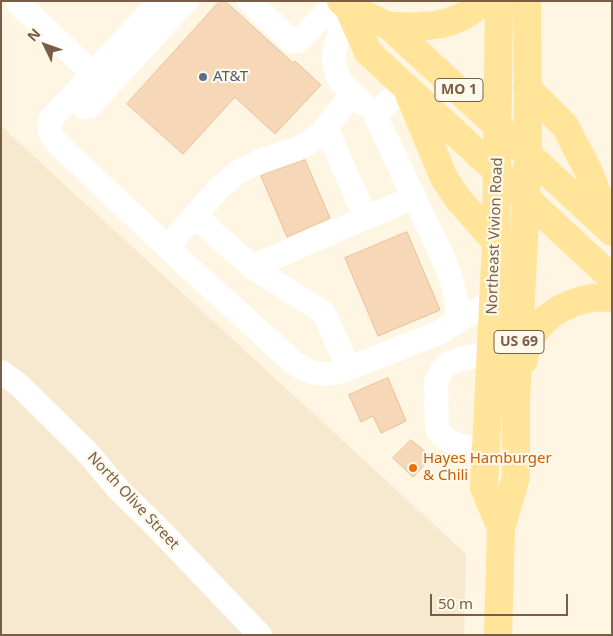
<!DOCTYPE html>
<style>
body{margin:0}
#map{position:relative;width:613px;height:636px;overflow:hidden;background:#fef6e2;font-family:"Noto Sans",sans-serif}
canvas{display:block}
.frame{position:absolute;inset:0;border:2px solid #795d46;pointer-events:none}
.north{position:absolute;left:20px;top:20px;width:50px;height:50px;-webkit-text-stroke:4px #fff9eb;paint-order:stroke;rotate:312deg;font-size:14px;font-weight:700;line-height:20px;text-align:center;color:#795d46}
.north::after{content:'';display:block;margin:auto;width:18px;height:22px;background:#795d46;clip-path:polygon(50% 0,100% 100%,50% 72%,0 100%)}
.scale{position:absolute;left:430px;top:594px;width:138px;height:22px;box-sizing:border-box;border:2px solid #795d46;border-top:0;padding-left:6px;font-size:15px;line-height:18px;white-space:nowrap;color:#795d46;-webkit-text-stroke:4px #fff9eb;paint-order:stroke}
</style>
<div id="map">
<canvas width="613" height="636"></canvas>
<div class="frame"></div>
<div class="north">N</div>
<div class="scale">50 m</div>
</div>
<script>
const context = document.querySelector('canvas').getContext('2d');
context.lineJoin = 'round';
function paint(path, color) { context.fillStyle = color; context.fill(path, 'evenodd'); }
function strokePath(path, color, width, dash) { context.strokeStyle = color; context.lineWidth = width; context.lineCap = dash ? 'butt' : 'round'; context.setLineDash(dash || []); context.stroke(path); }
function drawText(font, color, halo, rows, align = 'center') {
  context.font = font + ' "Noto Sans",sans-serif'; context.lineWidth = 4.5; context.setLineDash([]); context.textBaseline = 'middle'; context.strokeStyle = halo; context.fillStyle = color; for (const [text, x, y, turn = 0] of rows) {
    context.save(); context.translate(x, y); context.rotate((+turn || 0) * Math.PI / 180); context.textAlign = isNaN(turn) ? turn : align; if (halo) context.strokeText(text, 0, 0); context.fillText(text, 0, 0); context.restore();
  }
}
paint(new Path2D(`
 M1 126 466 554 464 635H1Z`), '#f7e9d0');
const building = new Path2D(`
 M220 1H225L293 63 295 61 321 85 275 134 235 97 183 154 127 104Z
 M305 160 330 218 287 237 261 176Z
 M407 232 440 310 378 336 345 258Z
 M388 378 406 421 381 433 373 416 361 422 349 395Z
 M411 440 432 457 413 477 393 458Z`);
paint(building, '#f6d7b7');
strokePath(building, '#ebbf96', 1);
strokePath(new Path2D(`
 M160 1 50 120C48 133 53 138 61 147L183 262 293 362C309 372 316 376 336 373L439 333 458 320 493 303
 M249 1 291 41H298L338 1
 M18 3 93 74
 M348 7C341 31 324 61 342 83 348 91 357 98 365 105
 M405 86 375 115C391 149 407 182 423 216 438 248 458 282 458 320
 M73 96 84 107H89L186 1
 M326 128 366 218
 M195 216 252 267 414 197
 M167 247 220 187 238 172 260 161 294 150 312 141 322 132 353 94
 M252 267 324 313 348 367
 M1 372 19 385 87 452 118 489 153 523 260 635
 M486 450C465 448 453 447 437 430L436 382 442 370 448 364 457 360 491 352`), '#fff', 24);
strokePath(new Path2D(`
 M341 1 348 7 368 52 612 278
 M499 1 496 242 484 488 501 528
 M348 7 389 26 612 232
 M389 26C425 27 455 29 483 1
 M527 88 565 126 589 172 609 225
 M409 94 444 178 458 199 496 242
 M524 360C525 355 525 349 527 345 542 312 578 294 612 298
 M498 635 501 528 516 477V401L528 154 527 1`), '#ffe499', 28);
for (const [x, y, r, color] of [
 [203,77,5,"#5c6f8a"],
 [413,468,5,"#e8710a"]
]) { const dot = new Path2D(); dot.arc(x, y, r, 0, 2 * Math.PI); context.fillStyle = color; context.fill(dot); strokePath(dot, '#fff9eb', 2); }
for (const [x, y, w] of [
 [459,90,48],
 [519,342,50]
]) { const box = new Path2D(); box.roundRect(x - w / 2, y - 11.5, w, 23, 4); context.fillStyle = '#fff9eb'; context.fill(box); strokePath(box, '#795d46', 1); }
drawText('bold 14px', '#795d46', null, [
 ["MO 1",459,90],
 ["US 69",519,342]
]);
drawText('15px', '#4e5e75', '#fff9eb', [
 ["AT&T",213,77]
], 'left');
drawText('15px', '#795d46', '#fff9eb', [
 ["Northeast Vivion Road",495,236,-88],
 ["North Olive Street",133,501,47]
]);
drawText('15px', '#c56008', '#fff9eb', [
 ["Hayes Hamburger",423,459],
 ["& Chili",423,476]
], 'left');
</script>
